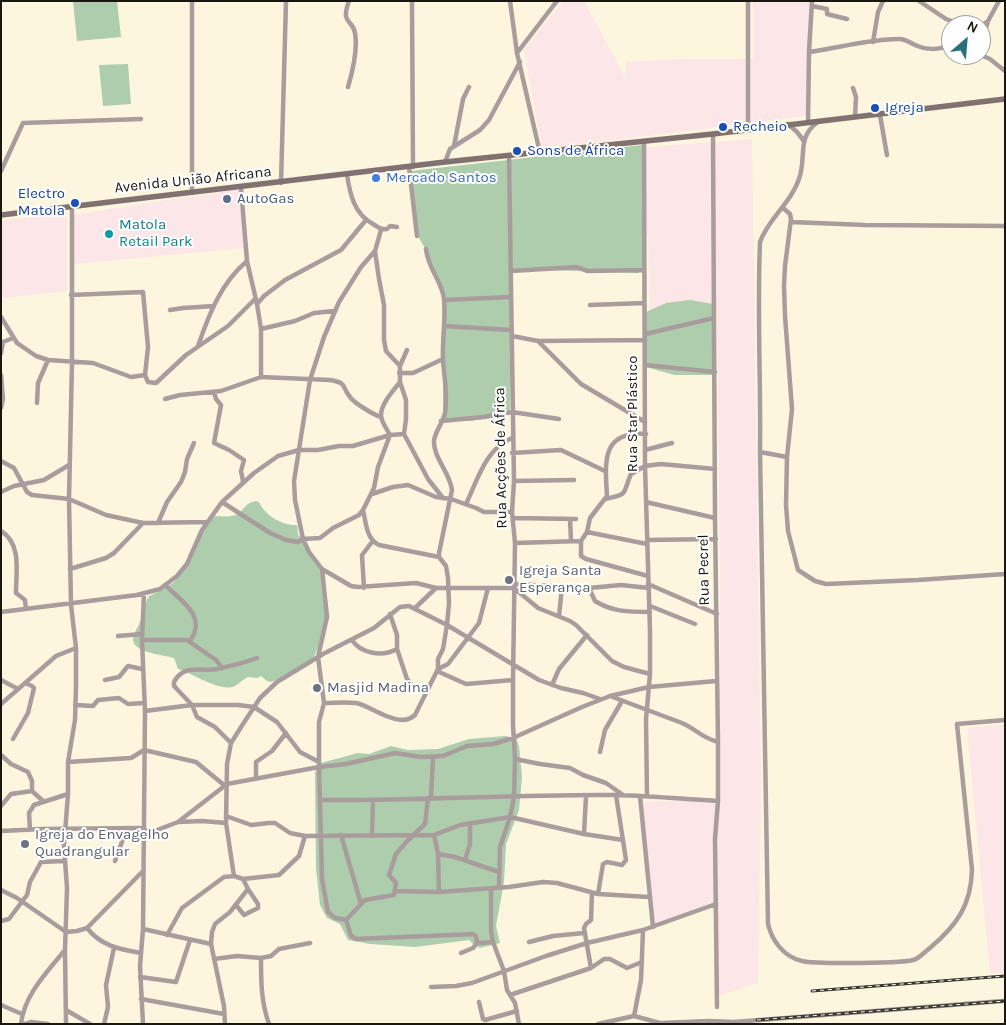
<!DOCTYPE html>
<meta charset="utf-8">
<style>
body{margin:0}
#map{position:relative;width:1006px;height:1025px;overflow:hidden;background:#fcf6df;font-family:Karla,sans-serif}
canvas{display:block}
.frame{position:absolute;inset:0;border:2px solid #19170f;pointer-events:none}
.north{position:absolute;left:941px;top:15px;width:50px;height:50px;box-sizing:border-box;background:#fff;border:1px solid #a3a29f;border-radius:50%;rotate:27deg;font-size:14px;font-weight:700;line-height:20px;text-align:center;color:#19170f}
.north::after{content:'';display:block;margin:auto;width:18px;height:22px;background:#29707d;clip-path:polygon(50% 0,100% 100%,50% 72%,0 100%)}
</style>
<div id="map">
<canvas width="1006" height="1025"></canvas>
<div class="frame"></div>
<div class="north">N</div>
</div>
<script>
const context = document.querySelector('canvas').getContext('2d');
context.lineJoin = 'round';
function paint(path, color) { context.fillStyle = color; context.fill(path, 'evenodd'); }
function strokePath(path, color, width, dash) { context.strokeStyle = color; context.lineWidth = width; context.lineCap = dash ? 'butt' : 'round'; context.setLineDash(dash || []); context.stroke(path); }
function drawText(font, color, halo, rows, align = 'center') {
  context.font = font + ' Karla,sans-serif'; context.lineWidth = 4; context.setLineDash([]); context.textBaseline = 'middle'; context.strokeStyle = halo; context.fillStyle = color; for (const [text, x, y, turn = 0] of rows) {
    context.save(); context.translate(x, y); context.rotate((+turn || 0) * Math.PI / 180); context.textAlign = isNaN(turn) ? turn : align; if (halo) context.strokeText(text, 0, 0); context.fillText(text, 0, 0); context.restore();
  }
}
paint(new Path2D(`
 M563 1H584L626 79V62L684 59H753V1H811L806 116 542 149 524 50Z
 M752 139 761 784 758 983 723 994 717 995 714 902 654 926 642 802 720 799V573L717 312 650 314 648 236 449 258 424 172 543 155Z
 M239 189 244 248 74 264 72 215Z
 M67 213V291L1 298V221Z
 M1005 724V973H990L967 728Z`), '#fce6e7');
paint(new Path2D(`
 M73 1H117L121 37 77 41Z
 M128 64 131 104 103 106 99 65Z
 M642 145 646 266 638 273 512 269 510 414 471 421 443 419V295L426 250 418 236 410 171Z
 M690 300 713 304 714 375H674L643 366 646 312 666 303Z
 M255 501 259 502C264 515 283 526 297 525L298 534 320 569 326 618 320 642 314 657 279 679 271 682 267 681 261 676 257 678 248 677C243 679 239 684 235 686 221 693 192 673 178 669L174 658C165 655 134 653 133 640 133 633 138 628 140 622 143 613 144 604 149 596L160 591 173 583 189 565 205 526 215 516C223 516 233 518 239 513 246 507 245 504 255 501Z
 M505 736 516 738 519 746 522 777 519 810 506 844 504 882 496 926 500 943 480 948 473 944 469 940 415 947 370 944 348 940 340 924 327 918 320 905 316 868 315 772 321 763 358 753 369 754 391 746 408 750 438 749 469 739Z`), '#aecdac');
strokePath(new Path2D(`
 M192 1V193
 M412 1 413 167
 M510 1 517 53 540 153
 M919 1 946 19 963 25
 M812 6 827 9V14L847 19
 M981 26 988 21 999 1
 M873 42 878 12 883 1
 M981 46 988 21
 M809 52C838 48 869 39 899 39 904 39 908 41 913 44 925 50 939 51 951 44
 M517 53 557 1
 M981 55 990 59 1005 71
 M348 87C353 70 358 50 355 33 353 19 340 25 349 1
 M853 88 856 97 855 117
 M880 115 887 155
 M808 122 809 52 812 1
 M818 122C796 137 807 157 799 179 791 203 768 219 760 242 757 312 761 382 760 452L768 924C772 941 784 957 802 961 814 964 907 964 916 959 921 956 926 951 931 947 957 925 971 905 972 870L957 724 1005 720
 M788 124 797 132 804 141
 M748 129V1
 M713 134 715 518 718 742V801L715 839 717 1007
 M644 141 645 466 650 631V674L646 719 647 796
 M454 146 463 99 469 87
 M445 162 450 149 480 130 489 120 520 62
 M409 167 417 236
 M1 171 23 123 141 119
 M347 175C350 194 354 214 373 224 378 227 381 230 387 229L390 226 397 227
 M281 183 286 1
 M241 188 247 261 257 304 261 329V377
 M783 208 790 214 791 219 785 266 784 285 785 316 792 409 787 457 786 505 788 531 798 570 815 581 826 584 918 580 1005 574
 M791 222 865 225 1005 226
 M381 230 375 251 379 279 384 305V340L386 351 400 366
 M375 251 361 267 339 302 324 337 310 380 294 481 295 500 303 539 309 552 322 569 351 586 358 587 416 583 436 588
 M511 271 577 267 587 271 644 270
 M71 295 143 292 148 347 145 375 148 382 156 383 186 355 228 326 255 299
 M444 300 511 297
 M257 304 264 296 285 280 341 250 366 220
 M590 305 644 303
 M170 310 183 308 214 306
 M1 317 17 343 36 356 48 360 93 363 131 377 145 375
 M444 326 511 330
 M261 329 295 321 314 313 334 311
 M645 334 714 318
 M512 336 538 341 645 340
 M538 341 581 384 645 422
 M198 346C209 314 221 283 247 261
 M407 350 400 366V382L406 400V419L404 434 428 479 443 498
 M1 353 3 342 13 338
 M645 365 715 372
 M399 373H413L443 359
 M1 375 3 399 1 408
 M214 392 216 399 221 405 214 443 229 450 244 460 241 471 243 481
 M165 399 180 395 221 391 261 377 330 380C348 383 341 386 350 397 354 403 374 415 381 417
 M37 403 38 383 48 360
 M441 421 484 417 512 412 559 419
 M646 434C601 431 605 462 607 496L590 518 587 532 581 541V556L586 559 648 576
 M645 450 672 443
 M760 452 787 457
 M512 453 561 450 605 471
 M1 461 14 468 27 492 32 495 69 499 106 515 143 523 207 522
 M514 481 574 480
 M1 492 14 486 44 480 69 465
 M372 494 393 487 408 485 436 497 451 499 476 508 484 512H512
 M605 499C630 494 622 494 631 474L645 466 661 464 715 469
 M222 502 270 533 286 540 298 542 303 539 320 538 333 528 359 515 363 510 374 488 378 467 390 435C387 429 381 422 381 415 381 404 393 391 400 382
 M646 502 715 518
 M466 504C477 481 486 448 512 438
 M363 510C366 522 366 539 379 545L439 557
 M513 518 576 519
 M570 519 571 541
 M158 523 167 502 181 482 185 472 187 459 194 443
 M1 531C22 544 16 572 16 593L25 600 26 609
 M587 532 647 544
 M647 540 716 539
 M515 543 581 541
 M70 569 106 558 114 553 143 523
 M322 569 327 617 318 657 324 703 319 722V767L322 879 328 912 335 918 346 920 351 936 356 939 473 934 476 936 477 943 493 942
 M515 584 589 588 621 585 649 588
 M648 584 717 614
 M165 585C180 600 208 616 190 641
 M364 588 362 555 372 542
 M589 588 595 601C612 612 630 612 650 612
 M650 606 695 624
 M415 608 436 588H514L538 608 570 621 576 625 612 661 624 667 650 674
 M1 612 137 595 160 589 177 576 187 564 202 530 222 502 254 473 278 456 299 450H318L339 446H353L390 435 404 434
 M390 614 397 635V649L407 679 413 686 428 689
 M559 616 562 587
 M118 636 142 634
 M142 640H187L216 660 222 668
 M352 640C361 654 383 657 397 649
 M438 669 448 664 479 623 488 588
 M437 671 466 684 513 680
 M1 680 18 689
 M105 680 119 677 128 666 142 669
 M552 685 559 669 587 635
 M610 696 682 723C696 729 702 738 718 742
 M324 703C334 703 345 702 356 703 372 706 399 730 415 715L438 669V659L443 649 447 625 449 603 448 578 446 566 439 557V553L452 490C450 473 433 457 434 441 435 431 443 423 445 413 448 396 444 376 443 360 442 339 446 319 444 299 442 281 428 269 426 249
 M1 704 56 656 76 648
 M75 705 93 706 98 700 119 698 128 704 144 703
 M145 711 192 705H238L254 707 277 722 300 752 319 762
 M13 739 28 713 34 688 32 686 25 683
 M231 743 215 727 197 717 192 705 174 686V682C184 663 202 672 217 669 230 666 244 663 257 658
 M600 752 605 730 622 701
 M1 755 11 764 28 772 32 781V791L43 801
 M515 759 540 764 570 768 583 775 606 783 623 795
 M68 762 131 758 144 750 196 762 224 785
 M256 778V762L272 751 286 733
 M640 796 653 927
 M431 798 433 758
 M320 800C419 801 517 794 616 795 650 796 684 799 718 801
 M1 806 11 794 32 791
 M226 816 251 825 269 823H275L290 833 305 836 434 835 460 825 510 817 584 834 623 840
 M178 822 202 821 226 823
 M30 830 29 813 34 805 68 794
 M1 831 42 829 139 828 152 832 178 822 227 784 319 767 346 764 395 753 421 757 443 756 467 746 493 744 513 738 582 707 610 696 649 687 716 681
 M584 834 586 796
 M341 835 361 904
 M434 835 438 854 439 892
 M372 836 373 801
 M438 854 455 857 499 872
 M465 860 470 844V823
 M115 861 127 828
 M234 876 226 823 227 764 231 743 243 724 260 698 277 682 323 654 374 628 400 607 409 606 447 625 539 680 561 688 583 693 600 699
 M499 887 500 847 510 817 514 797 515 759 513 725V680L515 543 512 512 514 481 509 156
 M491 888V931L493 942 504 971 507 990 515 1003 519 1024
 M1 890 17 898 66 932 77 931 87 928 143 871
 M396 891 439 892 509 887 543 882 557 883 598 894 649 897
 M598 894 603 864 607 862 622 865 626 860 616 795
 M236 905 244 915 258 908V904L248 889
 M346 920 365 900 394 895 396 883 389 875 396 854 407 841 425 824 428 798
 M1 921 9 919 27 895 30 882 41 862 64 861
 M87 928C101 946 119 949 141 953
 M143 929 211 944
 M167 935 182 908 224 877 234 876 243 879 279 875 299 856 305 836
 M529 942 553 936 584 933
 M461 953 473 948 477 943
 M261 958C261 981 261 1002 269 1024
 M214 959 237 956 261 958 271 956 279 949 310 943
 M591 968 584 928 586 924 591 920 592 893
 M140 977 176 982 190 940
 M431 987 456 986 472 983 546 956 587 943 643 930 716 904
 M510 995 591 968 604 959H610L627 968 642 962
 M141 999 224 1014
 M479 1002 483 1019 485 1020 517 1011
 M1 1005 22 1014
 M66 1010 90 1024
 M634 1016 641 980 643 930
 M21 1024C24 995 47 972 65 950
 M25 1024 31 1022 48 1024
 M66 1024 65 950 67 888 64 846 68 794V762L75 720 76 686V648L71 605 69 499 72 362V207
 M104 1024 108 1007 106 985 114 948
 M143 1024 140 966 143 929 145 711 142 640 144 593
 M225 1024 224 1006 211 944 212 932 215 924 230 912 248 889 243 879
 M598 1024 634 1016 660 1023 709 1021 734 1022 1003 1001`), '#a89c9c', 4.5);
strokePath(new Path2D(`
 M1 215 445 162 713 134 1005 99`), '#827171', 5.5);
const rail = new Path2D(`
 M812 991 1005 976
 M757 1020 1005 1001`);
strokePath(rail, '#3a372d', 3);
strokePath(rail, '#fff', 1, [4]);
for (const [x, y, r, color] of [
 [875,108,5,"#1a4fb4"],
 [723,127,5,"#1a4fb4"],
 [517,151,5,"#1a4fb4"],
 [376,178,5,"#3f7fe0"],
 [227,199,5,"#5c6f8a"],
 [75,203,5,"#1a4fb4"],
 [109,234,5,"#0f9aa8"],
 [509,580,5,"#6b7280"],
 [317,688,5,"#6b7280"],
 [25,844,5,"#6b7280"]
]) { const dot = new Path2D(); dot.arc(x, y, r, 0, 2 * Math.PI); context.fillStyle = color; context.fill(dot); strokePath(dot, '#fff', 2); }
drawText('15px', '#164399', '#fff', [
 ["Igreja",885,108],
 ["Recheio",733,127],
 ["Sons de África",527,151],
 ["Electro",65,194,"right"],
 ["Matola",65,211,"right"]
], 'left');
drawText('15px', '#366cbe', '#fff', [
 ["Mercado Santos",386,178]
], 'left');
drawText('15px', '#19170f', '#fff', [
 ["Avenida União Africana",193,180,-6],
 ["Rua Star Plástico",633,414,-90],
 ["Rua Acções de África",501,458,-91],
 ["Rua Pecrel",704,570,-91]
]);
drawText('15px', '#4e5e75', '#fff', [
 ["AutoGas",237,199]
], 'left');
drawText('15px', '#0d838f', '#fff', [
 ["Matola",119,225],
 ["Retail Park",119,242]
], 'left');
drawText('15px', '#5b616d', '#fff', [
 ["Igreja Santa",519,571],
 ["Esperança",519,588],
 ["Masjid Madina",327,688],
 ["Igreja do Envagelho",35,835],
 ["Quadrangular",35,852]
], 'left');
</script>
